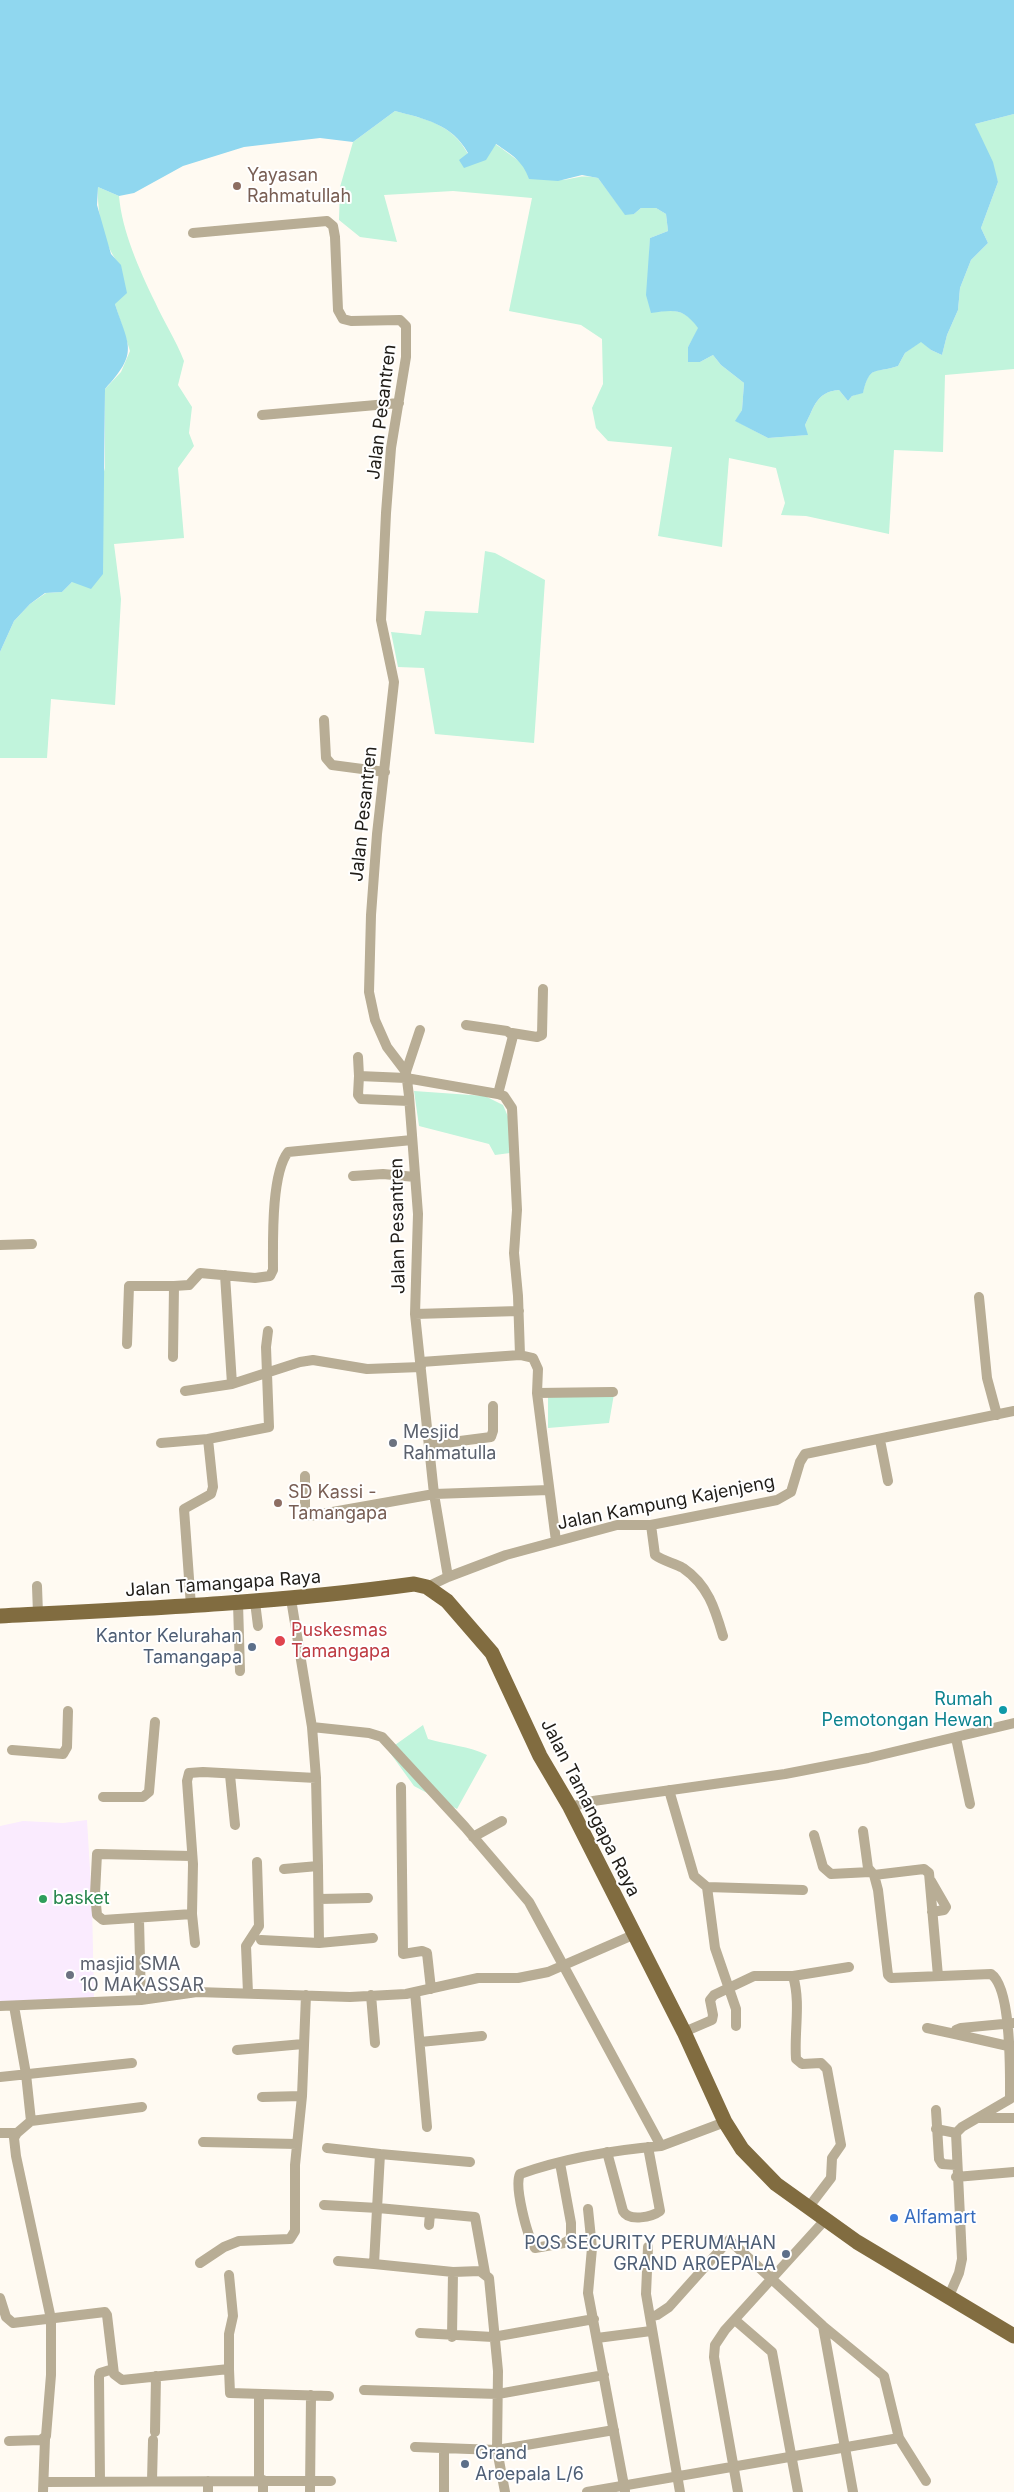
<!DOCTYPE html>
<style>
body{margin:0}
canvas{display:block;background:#fffaf2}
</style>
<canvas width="1014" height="2492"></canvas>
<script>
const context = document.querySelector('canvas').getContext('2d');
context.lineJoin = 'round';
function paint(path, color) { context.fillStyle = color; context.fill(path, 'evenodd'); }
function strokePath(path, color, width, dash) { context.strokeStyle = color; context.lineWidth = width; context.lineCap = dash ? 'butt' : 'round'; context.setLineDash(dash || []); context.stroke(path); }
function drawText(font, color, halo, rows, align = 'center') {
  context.font = font + ' Inter,sans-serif'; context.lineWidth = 4; context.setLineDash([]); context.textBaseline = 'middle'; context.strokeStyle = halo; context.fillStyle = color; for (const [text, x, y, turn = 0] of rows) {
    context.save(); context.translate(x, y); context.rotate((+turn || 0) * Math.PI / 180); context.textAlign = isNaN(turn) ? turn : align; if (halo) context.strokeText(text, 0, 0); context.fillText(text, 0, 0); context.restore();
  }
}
paint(new Path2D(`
 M87 1820 92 1903 94 1999 0 2004V1826L23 1821 63 1823Z`), '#faebfe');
paint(new Path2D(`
 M395 111C426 119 452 124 468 154L495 144C511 154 541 181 560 180 578 179 577 174 598 178L625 214H634L641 208H656L666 214 668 231 650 238 649 265 651 312C675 310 683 308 699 328L688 347 700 362 713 355 721 365 744 383 742 410 736 421 768 438 807 435 805 425C815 406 816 392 839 390L848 401 852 396 863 392C870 364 875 374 898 366L905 353 921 341 931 350 942 355 947 335 958 310 960 288 971 260 988 243 981 228 998 182 975 124 1014 114V369L945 375 943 452 894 450 889 534 806 516 781 515 785 503 776 468 729 458 722 547 658 536 672 447 608 441 596 428 592 408 603 384 602 339 581 325 509 311 532 198 453 191 384 195 397 242 360 237 339 220 340 187 353 142Z
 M98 187 119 196C122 231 139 269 155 302 164 322 176 340 184 361L178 385 192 407 189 433 194 446 178 468 184 538 114 544 121 599 115 705 51 699 47 758H0V652L14 621 30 604 46 593 62 592 72 582 105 468V389L121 372 130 351 115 304 121 266C103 246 97 213 98 187Z
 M485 551 495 553 545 580 534 743 435 734 424 668 398 667 391 632 421 635 425 611 478 613Z
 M414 1091 485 1096 503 1105 509 1119 510 1153 495 1155 489 1144 419 1126Z
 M548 1393 614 1394 609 1423 548 1428Z
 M423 1725 428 1739C448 1745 469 1746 487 1755L457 1809 414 1786 388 1750Z`), '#c1f4dc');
paint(new Path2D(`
 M0 0H1014V114L975 124 993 162 998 182 981 228 988 243 971 260 960 288 958 310 947 335 942 355 931 350 921 342 905 353 898 366C875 374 870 364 863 393L852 396 848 401 839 390C816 392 815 406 805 425L808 435 768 438 735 421 742 410 744 383 721 365 713 355 700 362H688V347L698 328C683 308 675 310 651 313L646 295 650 238 668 231 666 214 656 208H641L634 214 625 215 598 178 582 175 558 181 529 179C523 161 511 154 496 144L486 160 464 168 459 160 468 153C452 124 425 119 395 111L353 142 320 138 244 147 183 166 134 193 119 196 98 187 97 205 111 254 121 265 127 293 115 304C129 347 139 352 105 389L103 574 91 589 72 582 62 592 45 593 30 604 14 621 0 652Z`), '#90d7ef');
strokePath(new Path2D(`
 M193 233 327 221 333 226 335 237 338 310 343 319 351 321 400 320 406 326V357L391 448 386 513 381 620 394 682 377 834 371 915 369 992 375 1020 387 1047 406 1072 409 1096 418 1214 415 1314 434 1494 448 1577 427 1587
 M262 415 399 403
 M324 720 326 758 332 765 385 772
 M466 1025 507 1031 513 1036 498 1094
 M512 1033 537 1037 542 1035 543 989
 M358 1057 359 1076 406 1078 498 1094 504 1096 512 1108 517 1210 514 1253 518 1296 520 1355
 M406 1072 420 1030
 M359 1076 358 1095 361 1099 409 1101
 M353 1176 383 1174 415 1177
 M0 1245 32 1244
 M225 1275 232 1384 300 1362 313 1360 367 1369 421 1367
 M979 1297 987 1378 997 1415
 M415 1314 519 1311
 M127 1344 129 1286H174
 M173 1357 174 1286 189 1285 200 1273 255 1278 270 1276 273 1270C273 1242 271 1174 288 1152L412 1140
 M421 1362 520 1355 533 1358 538 1369 537 1393 556 1541
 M185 1391 232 1384
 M537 1393 613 1392
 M880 1440 888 1481
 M161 1443 208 1439
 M429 1445 491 1437 493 1431V1406
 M305 1476V1511L310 1516 434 1494 549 1490
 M651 1525 655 1555C663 1561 674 1563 683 1568 708 1585 715 1609 723 1636
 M448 1577 506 1555 617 1525H651L777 1500 791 1492 800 1462 805 1454 1014 1411
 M37 1586 38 1614
 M255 1602 258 1626
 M238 1603 240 1671
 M191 1606 184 1509 211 1494 213 1487 208 1439 269 1427 266 1347 268 1331
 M312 1727 369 1733 382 1737 465 1827 529 1902 661 2146 725 2122
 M956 1738 970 1804
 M12 1750 63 1754 67 1747 68 1711
 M230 1775 235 1825
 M401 1787 403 1954 422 1951 427 1953 431 1989
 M669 1790 694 1876 707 1887 715 1948 736 2009V2026
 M103 1797H143L149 1792 155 1722
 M570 1807 593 1801 785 1774 868 1758 1014 1723
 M863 1831 868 1868 874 1875 878 1890 888 1975 891 1978 991 1974C1012 1988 1010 2074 1010 2099L962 2127 956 2133 962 2259 959 2273 949 2296
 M814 1835 823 1867 831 1874 870 1872
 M473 1837 502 1821
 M284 1869 318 1866 316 1778 312 1727 291 1599
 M874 1875 924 1869 929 1873 938 1976
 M931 1881 946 1907 944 1910 932 1912
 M707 1887 803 1890
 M319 1899 368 1898
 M192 1914 103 1920 97 1915 95 1894 97 1854 192 1856
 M139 1919 141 2000
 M261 1940 319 1943 318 1866
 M195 1943 192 1914 193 1864 187 1781 189 1773 203 1772 316 1778
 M319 1943 373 1938
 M793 1976C801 2003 794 2031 796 2059L802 2064 821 2063 827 2069 841 2145 832 2158 831 2178 808 2208
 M415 1992 427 2127
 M248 1993 246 1946 259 1926 257 1862
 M371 1995 375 2043
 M0 2006 141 2000 197 1992 350 1997 406 1994 478 1978H518L548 1972 633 1935
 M14 2006 26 2074 31 2121
 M927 2028 955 2034
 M684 2032 712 2020 713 2015 710 2000 714 1995 754 1976H793L849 1967
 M420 2042 482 2036
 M1008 2046 955 2034 956 2030 961 2028 1014 2023
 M237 2050 303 2044
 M0 2077 132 2063
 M262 2097 302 2096 306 1995
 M936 2110 939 2159 942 2164 956 2165
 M978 2118H1014
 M936 2129 956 2133
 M0 2133H17
 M203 2142 297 2144
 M327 2148 380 2154 374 2264 453 2272 480 2271 489 2278 498 2371 497 2450 505 2492
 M607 2152 623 2211C629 2222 652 2217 660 2211L648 2147
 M380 2154 470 2162
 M560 2163 571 2223V2239L564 2243 535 2248C527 2236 514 2186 520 2174 565 2158 614 2150 661 2146
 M956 2177 1014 2172
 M324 2205 378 2208 475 2217 485 2273
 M588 2209 592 2248 588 2293 625 2491
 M429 2225 430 2214
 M648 2247 646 2294 680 2492
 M338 2261 374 2264
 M200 2263 224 2247 239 2241 290 2239 295 2231V2165L302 2096
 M0 2298 6 2317 13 2323 105 2312 107 2315 114 2374 122 2380 229 2369V2334L233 2316 229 2275
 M650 2317 657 2315 669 2307 729 2240 823 2326 884 2376 899 2438 926 2481
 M735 2320 772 2352 798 2492
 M823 2326 853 2492
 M420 2333 493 2337 594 2319
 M452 2337 453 2272
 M597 2338 651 2331
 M229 2369 230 2393 329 2396
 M364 2390 498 2394 604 2375
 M155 2432 156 2376
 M9 2441 41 2440 46 2436 51 2375V2319L16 2156 14 2138 17 2133 31 2121 142 2107
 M415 2447 497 2450 614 2430
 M263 2480V2492
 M100 2481 99 2377 100 2373 113 2369
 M152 2481 153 2440
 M208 2481V2492
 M259 2481H331
 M44 2482 259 2481V2395
 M43 2492 45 2439
 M310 2492 311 2395
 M444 2492V2449
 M587 2492 899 2438
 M738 2492 714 2357 715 2345 725 2330 825 2220`), '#b8ad95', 10);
strokePath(new Path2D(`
 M0 1616C139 1609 277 1603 414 1584L427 1587 447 1601 492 1653 540 1756 570 1807 684 2032 725 2122 742 2149 776 2184 857 2242 1014 2336`), '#816c40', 15);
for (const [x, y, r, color] of [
 [237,186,5,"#8d6e63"],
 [393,1443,5,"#6b7280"],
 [278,1503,5,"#8d6e63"],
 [280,1641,6,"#e0444e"],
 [252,1647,5,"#5c6f8a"],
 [1003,1710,5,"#0f9aa8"],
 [43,1899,5,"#2e9e5b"],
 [70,1975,5,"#6b7280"],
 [894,2218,5,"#3f7fe0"],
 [786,2254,5,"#5c6f8a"],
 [465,2464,5,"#5c6f8a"]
]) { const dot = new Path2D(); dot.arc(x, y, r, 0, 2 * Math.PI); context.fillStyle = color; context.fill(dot); strokePath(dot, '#fff', 2); }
drawText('18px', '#785e54', '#fff', [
 ["Yayasan",247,176],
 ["Rahmatullah",247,197],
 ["SD Kassi -",288,1493],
 ["Tamangapa",288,1514]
], 'left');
drawText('18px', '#201d18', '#fff', [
 ["Jalan Pesantren",382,412,-83],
 ["Jalan Pesantren",364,814,-84],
 ["Jalan Pesantren",398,1226,-91],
 ["Jalan Kampung Kajenjeng",666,1503,-11],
 ["Jalan Tamangapa Raya",223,1584,-4],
 ["Jalan Tamangapa Raya",590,1808,63]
]);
drawText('18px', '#5b616d', '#fff', [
 ["Mesjid",403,1433],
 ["Rahmatulla",403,1454],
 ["masjid SMA",80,1965],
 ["10 MAKASSAR",80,1986]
], 'left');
drawText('18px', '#be3a42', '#fff', [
 ["Puskesmas",291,1631],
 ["Tamangapa",291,1652]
], 'left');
drawText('18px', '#4e5e75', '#fff', [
 ["Kantor Kelurahan",242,1637],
 ["Tamangapa",242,1658],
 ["POS SECURITY PERUMAHAN",776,2244],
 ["GRAND AROEPALA",776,2265],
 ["Grand",475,2454,"left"],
 ["Aroepala L/6",475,2475,"left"]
], 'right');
drawText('18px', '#0d838f', '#fff', [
 ["Rumah",993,1700],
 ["Pemotongan Hewan",993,1721]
], 'right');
drawText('18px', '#27864d', '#fff', [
 ["basket",53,1899]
], 'left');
drawText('18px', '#366cbe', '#fff', [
 ["Alfamart",904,2218]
], 'left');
</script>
